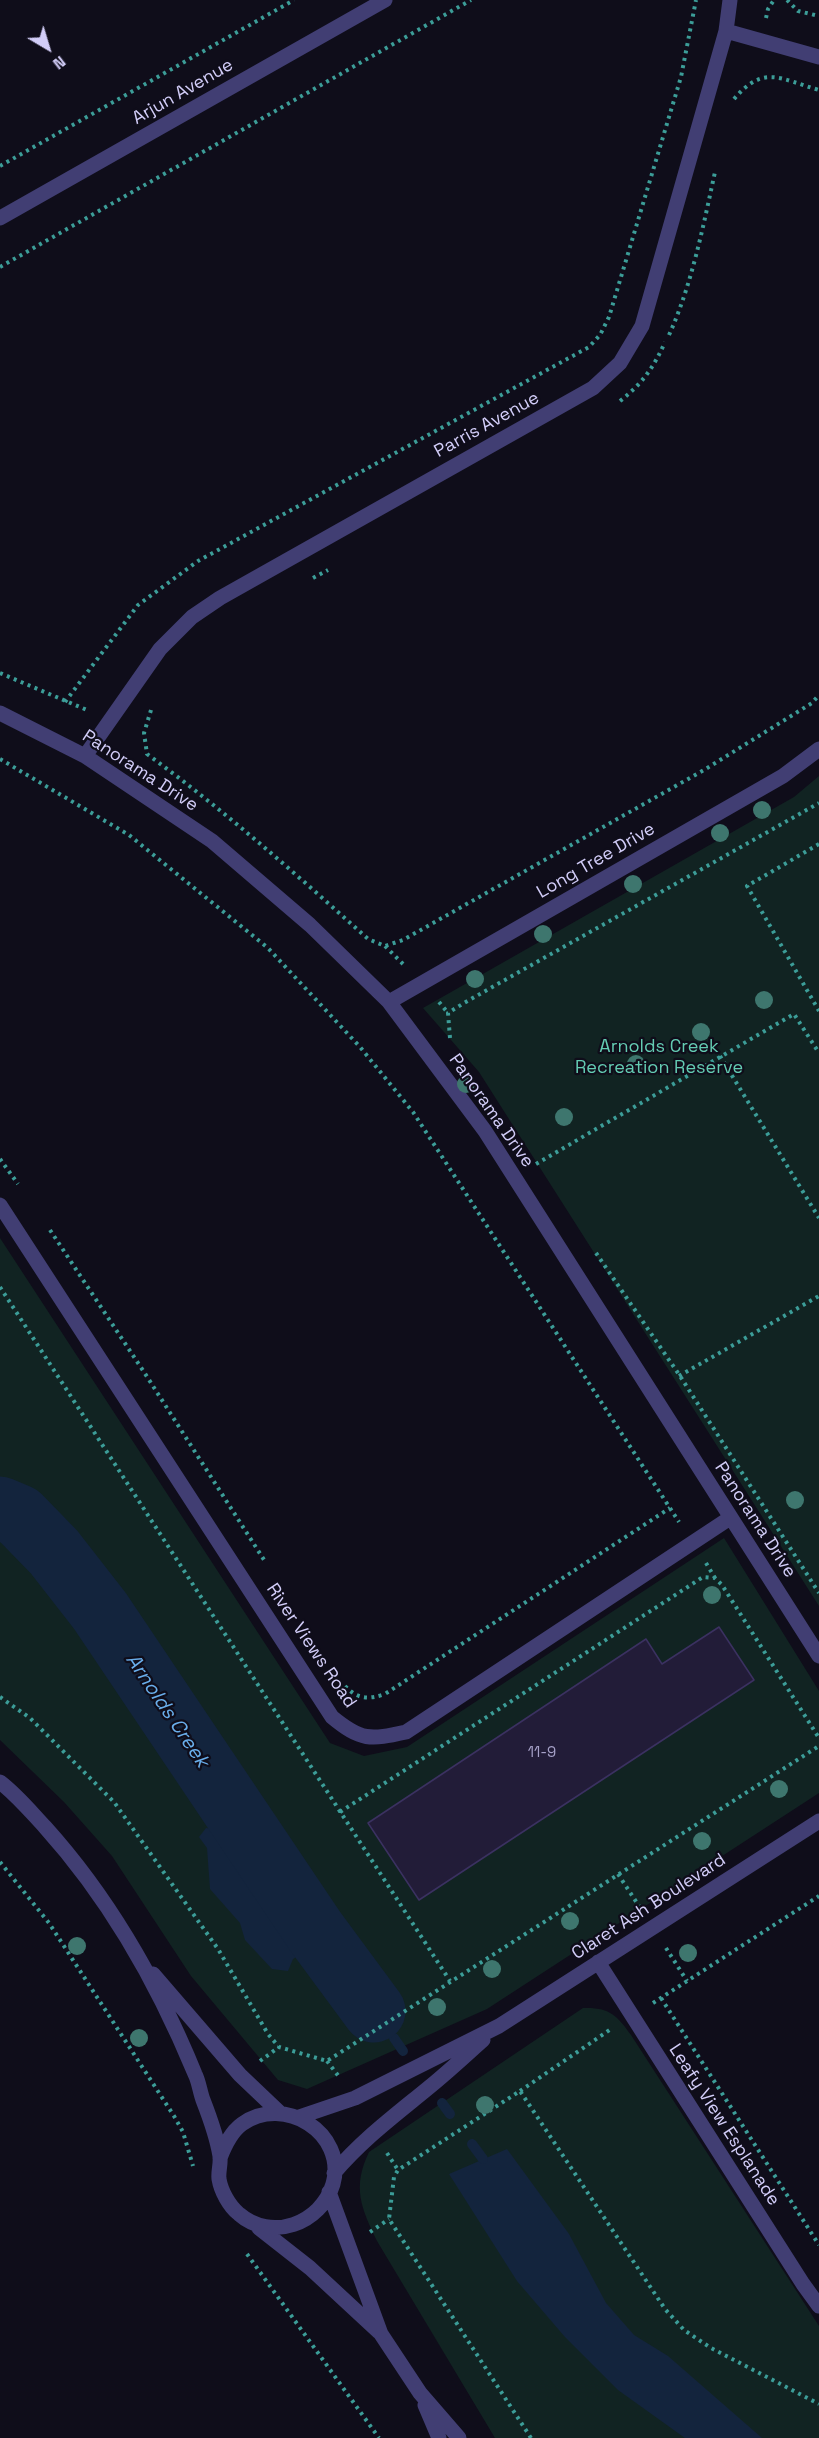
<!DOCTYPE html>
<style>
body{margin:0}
#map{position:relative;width:819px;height:2438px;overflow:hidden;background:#0f0d1a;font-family:"Space Grotesk",sans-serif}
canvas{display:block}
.north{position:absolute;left:18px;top:18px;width:60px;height:60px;-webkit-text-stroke:4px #0f0d1a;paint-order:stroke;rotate:142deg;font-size:16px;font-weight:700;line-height:24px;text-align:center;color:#d2cdf8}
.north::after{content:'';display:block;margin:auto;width:21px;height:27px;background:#d2cdf8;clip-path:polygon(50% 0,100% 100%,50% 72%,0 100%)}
</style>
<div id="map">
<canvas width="819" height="2438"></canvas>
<div class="north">N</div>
</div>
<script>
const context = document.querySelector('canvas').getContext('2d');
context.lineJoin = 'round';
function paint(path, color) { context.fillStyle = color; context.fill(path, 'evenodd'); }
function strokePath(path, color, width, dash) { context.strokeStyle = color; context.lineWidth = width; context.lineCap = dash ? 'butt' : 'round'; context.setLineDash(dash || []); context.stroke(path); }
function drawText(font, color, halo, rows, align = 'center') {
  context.font = font + ' "Space Grotesk",sans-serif'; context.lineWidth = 4.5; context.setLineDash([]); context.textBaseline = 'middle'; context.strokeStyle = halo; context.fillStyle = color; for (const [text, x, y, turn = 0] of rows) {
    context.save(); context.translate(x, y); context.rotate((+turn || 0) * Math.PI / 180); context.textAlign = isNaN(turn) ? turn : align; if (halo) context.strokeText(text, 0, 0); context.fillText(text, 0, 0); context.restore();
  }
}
paint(new Path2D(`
 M819 776V1606L479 1072 423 1008 794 797Z
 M0 1238 330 1743 364 1756 407 1747 724 1538 819 1691V1793L487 2009 307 2089 278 2080 191 1976 112 1856 64 1802 0 1740Z
 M583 2008C609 2007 617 2015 631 2035L819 2326V2438H495L377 2241C361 2208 352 2187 369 2152Z`), '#112322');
paint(new Path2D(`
 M238 1817 263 1836 276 1859 308 1901 315 1931 316 1944 293 1959 288 1971 272 1969 245 1940 240 1923 210 1889 207 1848 199 1837 206 1828 223 1830 221 1821Z
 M507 2149 569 2234 606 2303 634 2335 668 2356 762 2438H685L618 2390 565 2337 517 2281 449 2174Z`), '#13243d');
strokePath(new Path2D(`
 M394 2038 403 2051
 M442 2103 450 2114
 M472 2144 483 2159`), '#13243d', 10);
strokePath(new Path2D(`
 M0 1508 19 1516 54 1552 100 1611 315 1931 374 2011`), '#13243d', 63);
const building = new Path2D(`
 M719 1627 754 1680 419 1900 368 1823 646 1639 662 1664Z`);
paint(building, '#221c38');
strokePath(building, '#3b3161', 1.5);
strokePath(new Path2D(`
 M787 0 798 11 819 16
 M766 18 768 9 774 0
 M734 99C764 64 780 79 819 90
 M0 166 294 0
 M0 267 471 0
 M669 335C692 284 703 227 715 172
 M620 401C642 384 654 367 665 342
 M313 578 328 570
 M0 673 87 710
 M65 702 138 605 198 561 589 347 600 335 609 317 681 77 696 0
 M151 710 144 733 147 754C225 811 296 874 368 939L385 946 403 940 704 770 812 703 819 695
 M0 759 129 835 268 948 360 1047 413 1112 679 1522
 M819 844 747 886 819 1011
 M385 946 403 964
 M439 1002 448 1013
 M450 1038 448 1013 464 1003 819 803
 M720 1056 819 1218
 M0 1159 18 1184
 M536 1164 794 1014 819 1053
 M50 1230 144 1372 266 1563
 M596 1253 680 1376 819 1593
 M0 1287 450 1981
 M679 1376 819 1296
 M706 1563 715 1578
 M345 1686C357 1699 368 1700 385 1694L670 1508
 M0 1697 30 1718 114 1802 218 1949 268 2034 279 2047 327 2061 819 1746
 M340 1812 703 1577 715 1578 722 1585 819 1738
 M0 1862 49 1923 174 2116 183 2132 193 2166
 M618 1874 639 1906
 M666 1948 687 1981
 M661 1998 819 2245
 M653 2003 819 1896
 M260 2061 279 2047
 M327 2061 340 2078
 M520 2091 611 2029
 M387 2153 398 2170
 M370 2232 389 2219
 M247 2254 379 2438
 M531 2438 389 2219 394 2177 398 2170 520 2091 665 2309 684 2330 711 2348 819 2404`), '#3c9d98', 4, [3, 4.5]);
strokePath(new Path2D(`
 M726 31 819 57
 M0 218 385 0
 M0 713 85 756 212 841 310 925 389 1002 485 1131 819 1656
 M85 756 160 649 192 617 220 598 593 388 620 363 642 326 726 31 730 0
 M389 1002 783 776 819 749
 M0 1205 332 1717C361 1741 370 1740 406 1732L730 1518
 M0 1782C17 1795 30 1811 45 1827 110 1899 158 1984 195 2074 199 2082 200 2092 203 2100 210 2118 217 2137 220 2156 221 2164 218 2172 219 2179 221 2191 229 2206 239 2214 271 2242 321 2224 333 2184 347 2133 284 2094 242 2124 231 2132 225 2145 220 2158
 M598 1962 803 2284 819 2306
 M153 1974 240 2075 280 2113
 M299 2117 355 2098 499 2026 819 1821
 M334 2173C362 2140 394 2116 427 2089 447 2073 465 2056 483 2040
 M329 2192 381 2334 420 2393 459 2438
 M259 2228 310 2268 379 2332
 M425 2405 439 2438`), '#413e73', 15);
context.fillStyle = '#3e766e';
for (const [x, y] of [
 [762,810],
 [720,833],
 [633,884],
 [543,934],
 [475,979],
 [764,1000],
 [701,1032],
 [636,1064],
 [466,1084],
 [564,1117],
 [795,1500],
 [712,1595],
 [779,1789],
 [702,1841],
 [570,1921],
 [77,1946],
 [688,1953],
 [492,1969],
 [437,2007],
 [139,2038],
 [485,2105]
]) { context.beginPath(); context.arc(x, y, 9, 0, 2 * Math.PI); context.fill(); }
drawText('15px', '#a6a1c8', null, [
 ["11-9",542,1753]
]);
drawText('18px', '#d2cdf8', '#0f0d1a', [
 ["Arjun Avenue",183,92,-30],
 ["Parris Avenue",487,425,-29],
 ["Panorama Drive",140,771,33],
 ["Long Tree Drive",596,861,-30],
 ["Panorama Drive",491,1111,55],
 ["Panorama Drive",755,1520,57],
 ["River Views Road",311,1646,56],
 ["Claret Ash Boulevard",649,1907,-33],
 ["Leafy View Esplanade",724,2125,57]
]);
drawText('18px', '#64ccb3', '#0f0d1a', [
 ["Arnolds Creek",659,1047],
 ["Recreation Reserve",659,1068]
]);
drawText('italic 20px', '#69adea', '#0f0d1a', [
 ["Arnolds Creek",167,1711,56]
]);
</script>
